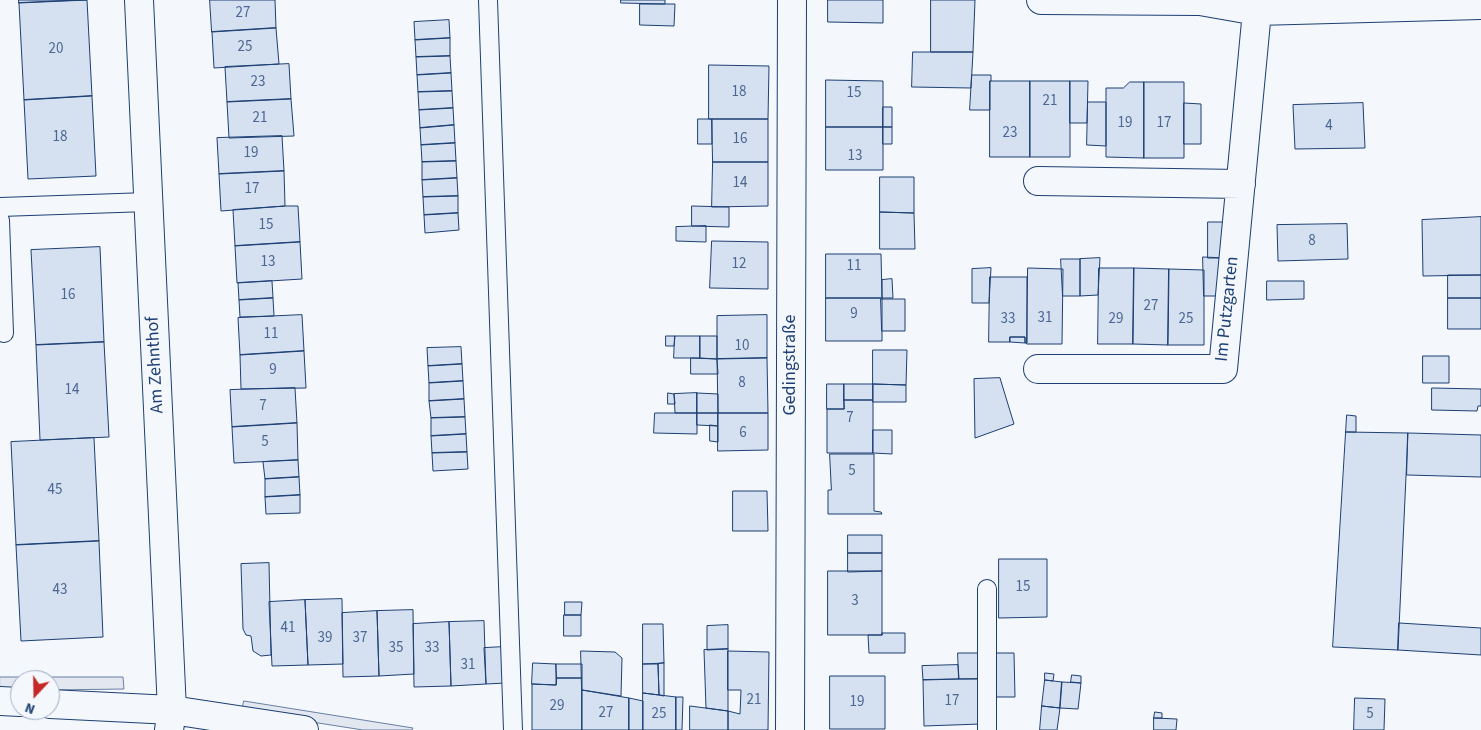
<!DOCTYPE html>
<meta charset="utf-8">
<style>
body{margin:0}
#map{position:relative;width:1481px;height:730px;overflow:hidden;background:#f4f7fb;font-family:"Source Sans 3",sans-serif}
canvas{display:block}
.north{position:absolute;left:10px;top:670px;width:50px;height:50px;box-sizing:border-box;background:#f4f7fb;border:1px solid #9eadc5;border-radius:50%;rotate:201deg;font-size:14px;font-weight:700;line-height:20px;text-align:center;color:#1d3f73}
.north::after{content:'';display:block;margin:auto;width:18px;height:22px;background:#c62828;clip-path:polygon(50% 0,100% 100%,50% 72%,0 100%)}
</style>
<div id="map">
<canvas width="1481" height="730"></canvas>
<div class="north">N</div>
</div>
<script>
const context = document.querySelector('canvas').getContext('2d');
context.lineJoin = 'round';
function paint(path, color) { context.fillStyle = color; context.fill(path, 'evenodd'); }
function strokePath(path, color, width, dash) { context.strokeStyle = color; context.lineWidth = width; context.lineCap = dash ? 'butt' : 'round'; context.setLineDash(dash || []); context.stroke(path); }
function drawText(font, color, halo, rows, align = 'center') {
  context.font = font + ' "Source Sans 3",sans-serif'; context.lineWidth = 4; context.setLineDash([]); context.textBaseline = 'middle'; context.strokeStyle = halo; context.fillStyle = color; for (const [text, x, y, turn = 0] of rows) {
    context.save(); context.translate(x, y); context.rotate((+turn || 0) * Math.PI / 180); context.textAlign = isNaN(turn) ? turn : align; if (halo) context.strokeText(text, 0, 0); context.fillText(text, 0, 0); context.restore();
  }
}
const parking = new Path2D(`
 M0 677H123L124 689 50 690V680H20V690H0Z
 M244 701 413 728 412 730H363L242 711Z`);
paint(parking, '#e3e8f0');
strokePath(parking, '#687fa3', 1);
const building = new Path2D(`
 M19 0H87L19 3Z
 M87 0 92 96 24 100 19 3Z
 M210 0H275L276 28 212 32Z
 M621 0H665V4L621 3Z
 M828 0H883V23L828 22Z
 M931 0H975L973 52H931Z
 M640 4H675L674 26 640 25Z
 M449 20 450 38 415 40 414 22Z
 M276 28 279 64 214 68 212 32Z
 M450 38V56L416 57 415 40Z
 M913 52H973L971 88 912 87Z
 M450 56 451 73 417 75 416 57Z
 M289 64 291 99 227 102 225 67Z
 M709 65 769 66 768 119H709Z
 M451 73 452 91 418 92 417 75Z
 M972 75H991V81H990V110H970Z
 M826 80 883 81V127H826Z
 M990 81H1030V157H990Z
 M1030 81H1070V157H1030Z
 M1070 81H1088L1087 123H1070Z
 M1130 82H1144V158L1106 157V88H1123Z
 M1144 82H1184V158H1144Z
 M452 91 453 108 419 110 418 92Z
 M92 96 96 176 28 179 24 100Z
 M291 99 294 136 229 138 227 102Z
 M1088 102H1106V146L1087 145Z
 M1184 103 1201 104V144H1184Z
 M1363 103 1365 148 1295 149 1293 105Z
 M883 107H892V127H883Z
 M453 108 454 125 420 128 419 110Z
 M698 119H712V144H698Z
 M712 119H768V162H713Z
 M454 125 455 143 421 145 420 128Z
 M826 127H883V170H826Z
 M883 127H892V144H883Z
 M282 136 284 171 219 174 217 138Z
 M455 143 456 161 422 162 421 145Z
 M456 161 457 178 422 180V162Z
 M713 162H768V206L712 207Z
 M284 171 285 206 221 211 219 174Z
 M880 177H914V213L880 212Z
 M457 178 458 196 423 197 422 180Z
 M458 196V213L424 215 423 197Z
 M285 206H298L300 242 235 246 233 210Z
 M692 206 729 207V227L692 226Z
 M880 212 914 213 915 249H880Z
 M458 213 459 230 425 233 424 215Z
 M1481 217V275L1423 276 1422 220Z
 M1208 222H1226V258H1208Z
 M1347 224 1348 259 1278 261 1277 225Z
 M706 226V242L676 241V227Z
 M712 241 768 242V289L710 288Z
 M300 242 302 279 237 283 235 246Z
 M100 247 104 342 36 345 31 250Z
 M826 254H881L882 298H826Z
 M1203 257 1226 258 1222 296H1204Z
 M1100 258 1098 295 1080 296V259Z
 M1061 259H1080V296H1063Z
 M991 268 989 303H972V269Z
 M1028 268 1063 269 1062 344H1027Z
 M1099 268H1134L1133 344H1098Z
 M1134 268 1169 269 1168 345 1133 344Z
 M1169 269 1204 270V345H1168Z
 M1448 275H1481V298H1448Z
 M990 277H1027V343H1025V337H1010V342H989Z
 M892 279 893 298H882V280Z
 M272 281 273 298 239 300 238 283Z
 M1267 281H1304V299L1267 300Z
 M273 298 274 316 240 317 239 300Z
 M826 298H882V341H826Z
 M1448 298H1481V329H1448Z
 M881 299H905V331H882Z
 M302 315 304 351 240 355 238 318Z
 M767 315V358L717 359V316Z
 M666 336H675L674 346H666Z
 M675 336H700V358H674Z
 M700 336H717V359L700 358Z
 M1010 337H1025V343L1010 342Z
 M104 342 109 437 40 440 36 345Z
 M461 347 462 364 428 366 427 348Z
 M873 350H907L906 385 873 384Z
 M304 351 306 388 241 389 240 355Z
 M1423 356H1449V383H1423Z
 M691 358 717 359 718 374H691Z
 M767 358 768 413H718L717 359Z
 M462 364 463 381 429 383 428 366Z
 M1000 378 1014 424 975 438 974 379Z
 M463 381 464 399 429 401V383Z
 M827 384H844V409H827Z
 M844 384H873V400H844Z
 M873 384 906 385V402H873Z
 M295 388 297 423 232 427 230 390Z
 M1432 388 1481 389V406H1478L1477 411 1432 410Z
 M668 393 674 394 675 404H668Z
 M697 393 718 394V413H697Z
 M697 393V413H675L674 394Z
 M464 399 465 417 431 418 429 401Z
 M844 400H873V453H827V409H844Z
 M655 413H697V434L654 433Z
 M697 413H718V426L697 425Z
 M718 413H768V450L718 451Z
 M1347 415 1356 416V432H1346Z
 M465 417 466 434 431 436V418Z
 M297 423 298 460 234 463 232 427Z
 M710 425 718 426V442L710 441Z
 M873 430H892V454L873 453Z
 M1346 432 1408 433 1398 650 1333 647Z
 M1408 433 1481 435V477L1407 475Z
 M466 434 467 452 432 453 431 436Z
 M94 438 99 541 16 545 11 442Z
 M467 452 468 469 433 471 432 453Z
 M830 454H874V511L881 512 882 514H828V490H831Z
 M298 460 299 477 265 479 263 462Z
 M299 477 300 495 265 497V479Z
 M733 491H767L768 531H733Z
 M300 495V513L266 514 265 497Z
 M848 535H882V553H848Z
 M99 541 103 637 21 641 16 545Z
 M848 553H882V571L848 572Z
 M999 559H1047V617L999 618Z
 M269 563 271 655 261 656 253 651 251 636 246 635 243 629 241 564Z
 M828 571H882V635H828Z
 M342 599 343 664 308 665 305 600Z
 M305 600 308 665 272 666 269 602Z
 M565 602H582L581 615H565Z
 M413 610 414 674 379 676 377 611Z
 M377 611 379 676 343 677 342 613Z
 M564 615H581V636H564Z
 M484 621 486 684 451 686 449 622Z
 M449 622 451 686 414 687 413 624Z
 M1399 623 1481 628V655L1398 650Z
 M643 624H663L664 663 643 664Z
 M728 625V649L707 650V626Z
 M882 633H905V653H869L868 635H882Z
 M504 647 506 683 486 684 484 648Z
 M728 649V711L706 708 704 650Z
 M581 651 615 652 622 658 621 696 582 690Z
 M728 651 769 652 768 730H728V711L740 714 741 690H728Z
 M958 653H979L980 679H959Z
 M996 653H1014L1015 697H997Z
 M533 663 556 664V685L532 684Z
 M664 663V696L659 695 658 664Z
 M556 664H582V678H557Z
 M643 664H658L659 695 643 693Z
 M958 665 959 679 923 680 922 666Z
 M1045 673 1054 674 1053 681 1045 680Z
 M1072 675 1081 676V683L1071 682Z
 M830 676H885V729H830Z
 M557 678H582V730H532V684L556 685Z
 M980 679 981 724 924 726 923 680Z
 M1045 680 1062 682 1060 708 1042 706Z
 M1062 682 1081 683 1078 709 1060 708Z
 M582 690 629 698V730H582Z
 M643 693 676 697V730H643Z
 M676 697H683L682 730H676Z
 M629 698 643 701V730H629Z
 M1355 698 1385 699 1384 730H1354Z
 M690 706 728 711V730H690Z
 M1042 706 1060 708 1057 730H1040Z
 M1155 712 1162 713V718H1154Z
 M1154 718 1177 719 1176 730H1154Z`);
paint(building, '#d5e0f0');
strokePath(building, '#1d3f73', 1);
const service = new Path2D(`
 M488 0 513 730
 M0 207 148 202
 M0 220 4 333
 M987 589V730`);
const minor = new Path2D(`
 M139 0 172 710 169 730
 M1041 0 1200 1 1257 11
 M1038 181 1241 184
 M1038 369H1223L1257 11 1481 5
 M0 701 20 702
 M50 704 172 710 304 730
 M790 730 792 0`);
strokePath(service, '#1d3f73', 20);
strokePath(minor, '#1d3f73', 30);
strokePath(service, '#f4f7fb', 18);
strokePath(minor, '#f4f7fb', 28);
drawText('15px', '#4b6792', null, [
 ["27",243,14],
 ["25",245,48],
 ["20",56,50],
 ["23",258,83],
 ["18",739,93],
 ["15",854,94],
 ["21",1050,102],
 ["21",260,119],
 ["19",1125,124],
 ["17",1164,124],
 ["4",1329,127],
 ["23",1010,134],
 ["18",60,138],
 ["16",740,140],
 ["19",251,154],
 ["13",855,157],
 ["14",740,184],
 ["17",252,190],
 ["15",266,226],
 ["8",1312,242],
 ["13",268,263],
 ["12",739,265],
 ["11",854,267],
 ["16",68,296],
 ["27",1151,307],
 ["9",854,315],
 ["31",1045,319],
 ["33",1008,320],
 ["29",1116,320],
 ["25",1186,320],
 ["11",271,335],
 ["10",742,347],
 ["9",273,371],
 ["8",742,384],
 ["14",72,391],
 ["7",263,407],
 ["7",850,419],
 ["6",743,434],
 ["5",265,443],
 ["5",852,472],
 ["45",55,491],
 ["15",1023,588],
 ["43",60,591],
 ["3",855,602],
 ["41",288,629],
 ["39",325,639],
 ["37",360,639],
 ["35",396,649],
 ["33",432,649],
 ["31",468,666],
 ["21",754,701],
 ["17",952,702],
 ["19",857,703],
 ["29",557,707],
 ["27",606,714],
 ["25",659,715],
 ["5",1370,715]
]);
drawText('18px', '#1d3f73', '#f4f7fb', [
 ["Im Putzgarten",1228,309,-84],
 ["Am Zehnthof",156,365,-93],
 ["Gedingstraße",791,365,-90]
]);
</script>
